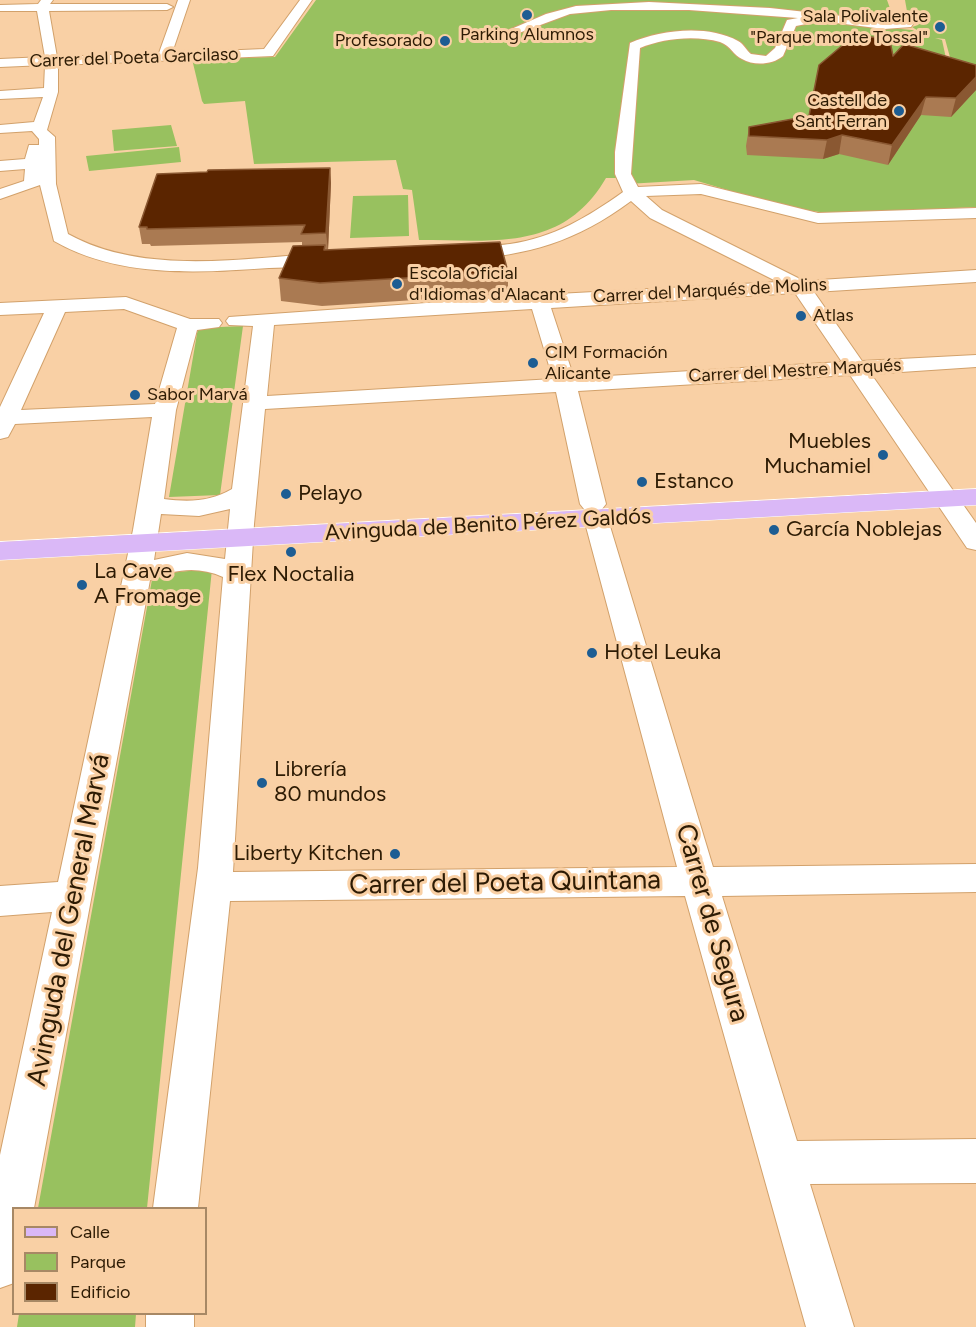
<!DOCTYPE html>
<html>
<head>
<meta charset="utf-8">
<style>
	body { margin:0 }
	#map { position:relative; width:976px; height:1327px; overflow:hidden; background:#f9d0a5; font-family:Figtree,sans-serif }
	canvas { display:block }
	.legend { position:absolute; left:12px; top:1207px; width:195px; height:108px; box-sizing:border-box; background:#f9d0a5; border:2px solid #a78865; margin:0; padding:8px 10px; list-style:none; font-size:18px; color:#2d1b04 }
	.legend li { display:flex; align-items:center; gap:12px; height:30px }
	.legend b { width:30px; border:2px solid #a78865 }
</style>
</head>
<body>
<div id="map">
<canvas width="976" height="1327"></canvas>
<ul class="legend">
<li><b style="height:8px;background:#dab8f7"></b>Calle</li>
<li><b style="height:16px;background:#98c15f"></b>Parque</li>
<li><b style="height:16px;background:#5b2500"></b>Edificio</li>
</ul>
</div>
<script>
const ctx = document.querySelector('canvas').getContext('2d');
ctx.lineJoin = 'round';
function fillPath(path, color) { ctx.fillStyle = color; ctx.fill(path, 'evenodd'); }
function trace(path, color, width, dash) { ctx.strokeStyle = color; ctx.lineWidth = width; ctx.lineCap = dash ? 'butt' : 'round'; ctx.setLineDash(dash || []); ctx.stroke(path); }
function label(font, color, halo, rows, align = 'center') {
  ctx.font = font + ' Figtree,sans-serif'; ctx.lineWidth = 6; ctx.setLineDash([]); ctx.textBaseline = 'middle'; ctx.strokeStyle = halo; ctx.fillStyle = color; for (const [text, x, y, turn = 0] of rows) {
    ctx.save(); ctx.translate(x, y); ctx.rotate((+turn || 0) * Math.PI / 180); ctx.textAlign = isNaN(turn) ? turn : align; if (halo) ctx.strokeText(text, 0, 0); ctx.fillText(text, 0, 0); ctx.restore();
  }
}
const green = new Path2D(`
	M316,0H887L892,14L867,16L861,19L879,27L912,30L928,37L912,27L918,25V21L908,17L905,0H976V79L954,72L945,39L935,38L942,40L949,72L976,81V207L836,214L788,208L694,180L627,184L625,178H606C563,252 493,240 419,240L412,190L403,189L396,160L254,164L245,101L204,104L202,101L192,59L275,57Z
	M171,125L177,146L114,151L112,130Z
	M179,147L181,162L89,171L86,156Z
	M408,195L409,236L350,238L353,196Z
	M243,326L220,495L169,497L198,328Z
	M212,569L147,1208H38L153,574Z
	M19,1314H136L135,1327H17Z`);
const minor = new Path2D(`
	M41,0H53L50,4H167L173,7L167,10L49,11L57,57L159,53L178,0H190L172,53L264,49L300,0H312L273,56L58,65V92L47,130L55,137L56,184L68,234C144,276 243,258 326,253L335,259L333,263C312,268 289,267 269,268C197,273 118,278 54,241L40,185L0,199V189L24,181L25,169L0,171V161L25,159L29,145H39V139L32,131L0,133V125L34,122L43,97L0,99V91L44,88L45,65L0,67V59L45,57L37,11H0V5L38,4Z
	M649,2L770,8L869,19L875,14L891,21L909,17L915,21L911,27L884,29L821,21L796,26L783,56C772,65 754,66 742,59C733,55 731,46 720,42C696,35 663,38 640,48L631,174L638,187L701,184L818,213L976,208V218L818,223L701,194L646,196L662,210L804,281L976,270V282L814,292L862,361L976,355V367L871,374L976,523V550L967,548L850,375L578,391L606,504L602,509L593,512L584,509L580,504L556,392L265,409L254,524L233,872L677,867L584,519L588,513L597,511L606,513L713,867L976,864V892L722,896L797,1141L976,1139V1183L810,1184L854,1327H806L685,896L230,901L198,1208H153L198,868L223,577C198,566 175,569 150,580L34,1208H14V1283L0,1288V1155L52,912L0,916V886L58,882L133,530L152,417L15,424L8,437L0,439V407L44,313L0,315V303L126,297L190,319H219L222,323L219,327L197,330L176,410L164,499C188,502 210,502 232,489L253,326L229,325L226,321L229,317L539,295L778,282L650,218L631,201C576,242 529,255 461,260L452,254C458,245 498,246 510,244C553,238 588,217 623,192L615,174V152L630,43C660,30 707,24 738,41C744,44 746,50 751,54L766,56L775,48L787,20L798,18L689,10H611L570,14L508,37L502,33L546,14L576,6ZM795,293L842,362L574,378L551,308ZM124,309L177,328L155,404L21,410L65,312ZM532,309L553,379L267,396L274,325ZM230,509L225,559L187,553L154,560L161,514L199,516Z
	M146,1314H194V1327H146Z`);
const major = new Path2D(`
	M976,489V505L0,560V542Z`);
const wall = new Path2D(`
	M893,56L976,65V90L951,117L921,115L888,165L839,154L823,159L747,155L746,146L749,127L809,116Z
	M330,168L331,183L328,250L508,272V294L322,306L281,301L279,278L302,246V242L151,246L150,244H142L139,227L207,172Z`);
const shadedWall = new Path2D(`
	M976,77V90L951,117L956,98Z
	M926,97L921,115L888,165L892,145Z
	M842,135L839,154L823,159L827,140Z
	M330,168L331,183L328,250L326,233Z`);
const building = new Path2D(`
	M872,37L890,41L893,56L904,44L976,65V77L956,98L926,97L892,145L842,135L827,140L749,136V127L809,116L819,65L850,39Z
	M330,168L326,233L301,234L305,225L147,229V227H139L157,174L207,172L208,170Z
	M500,242L508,272L320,283L279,278L293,246L325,245L324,250Z`);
const markers = [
	[527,15,6,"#1d5d93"],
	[940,27,6,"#1d5d93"],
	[445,41,6,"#1d5d93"],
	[899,111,6,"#1d5d93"],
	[397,284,6,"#1d5d93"],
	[801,316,6,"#1d5d93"],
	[533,363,6,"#1d5d93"],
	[135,395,6,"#1d5d93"],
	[883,455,6,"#1d5d93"],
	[642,482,6,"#1d5d93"],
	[286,494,6,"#1d5d93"],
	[774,530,6,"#1d5d93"],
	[291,552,6,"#1d5d93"],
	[82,585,6,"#1d5d93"],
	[592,653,6,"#1d5d93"],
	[262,783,6,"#1d5d93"],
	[395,854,6,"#1d5d93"]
];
const farPoinames = [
	["Sala Polivalente",928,17,"right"],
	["\"Parque monte Tossal\"",928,38,"right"],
	["Parking Alumnos",527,35,"center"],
	["Profesorado",433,41,"right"],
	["Castell de",887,101,"right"],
	["Sant Ferran",887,122,"right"],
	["Escola Oficial",409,274],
	["d'Idiomas d'Alacant",409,295],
	["Atlas",813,316],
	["CIM Formación",545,353],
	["Alicante",545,374],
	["Sabor Marvá",147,395]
];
const farStreetnames = [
	["Carrer del Poeta Garcilaso",134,58,-2],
	["Carrer del Marqués de Molins",710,291,-3],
	["Carrer del Mestre Marqués",795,371,-3]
];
const poiNames = [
	["Muebles",871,442,"right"],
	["Muchamiel",871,467,"right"],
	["Estanco",654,482],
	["Pelayo",298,494],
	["García Noblejas",786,530],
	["La Cave",94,572],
	["A Fromage",94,597],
	["Flex Noctalia",291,575,"center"],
	["Hotel Leuka",604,653],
	["Librería",274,770],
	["80 mundos",274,795],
	["Liberty Kitchen",383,854,"right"]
];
const streetNames = [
	["Avinguda de Benito Pérez Galdós",488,525,-3]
];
const nearStreetnames = [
	["Carrer del Poeta Quintana",505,883,-1],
	["Avinguda del General Marvá",69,920,-79],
	["Carrer de Segura",712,923,74]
];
fillPath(green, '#98c15f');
trace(minor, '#d2a16b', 2);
trace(major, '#fff', 1);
fillPath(minor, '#fff');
fillPath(major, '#dab8f7');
fillPath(wall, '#aa7a52');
fillPath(shadedWall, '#8a5832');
fillPath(building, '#5b2500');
trace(building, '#8a5832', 1.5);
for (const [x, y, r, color] of markers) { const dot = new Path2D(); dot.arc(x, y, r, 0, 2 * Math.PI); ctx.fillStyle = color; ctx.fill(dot); trace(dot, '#f9d0a5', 2); }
label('18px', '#2d1b04', '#f9d0a5', farPoinames, 'left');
label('18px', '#2d1b04', '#f9d0a5', farStreetnames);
label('22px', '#2d1b04', '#f9d0a5', poiNames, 'left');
label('22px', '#2d1b04', '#f9d0a5', streetNames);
label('27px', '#2d1b04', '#f9d0a5', nearStreetnames);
</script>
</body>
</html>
